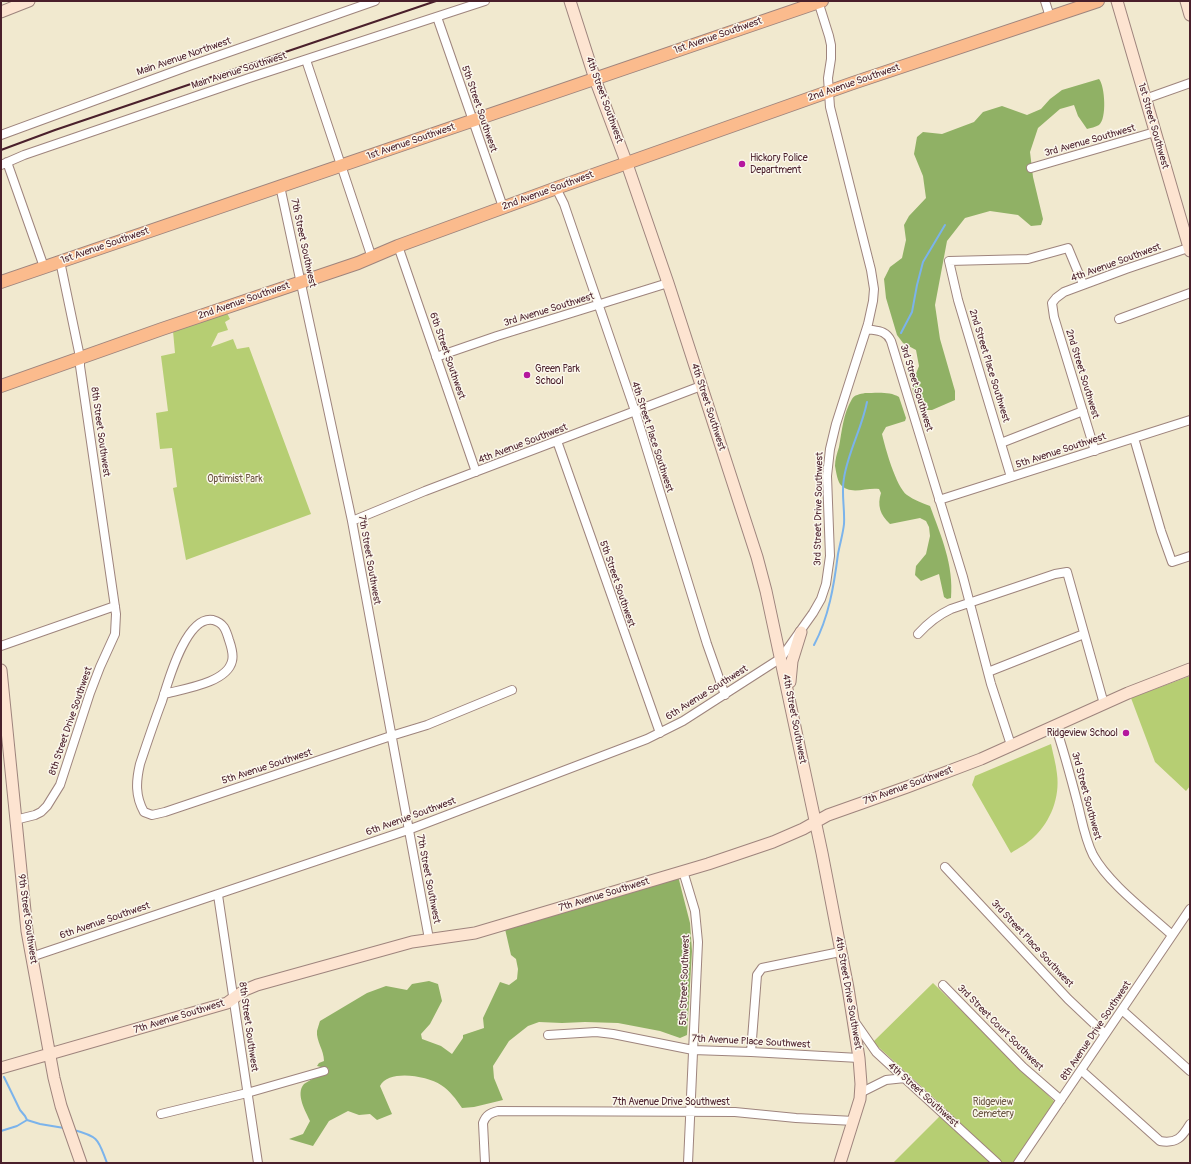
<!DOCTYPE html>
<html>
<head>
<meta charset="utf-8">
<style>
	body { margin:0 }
	#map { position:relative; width:1191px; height:1164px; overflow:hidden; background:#f1e9cf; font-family:Pangolin,sans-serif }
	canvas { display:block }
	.frame { position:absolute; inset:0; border:2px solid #4a1f2b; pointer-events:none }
</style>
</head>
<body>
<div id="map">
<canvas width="1191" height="1164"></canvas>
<div class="frame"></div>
</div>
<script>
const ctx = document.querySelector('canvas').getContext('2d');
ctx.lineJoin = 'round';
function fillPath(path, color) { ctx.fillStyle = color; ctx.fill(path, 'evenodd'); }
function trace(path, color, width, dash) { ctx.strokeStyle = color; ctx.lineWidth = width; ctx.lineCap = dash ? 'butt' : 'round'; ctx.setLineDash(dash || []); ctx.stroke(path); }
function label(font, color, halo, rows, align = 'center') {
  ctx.font = font + ' Pangolin,sans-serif'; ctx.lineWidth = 3; ctx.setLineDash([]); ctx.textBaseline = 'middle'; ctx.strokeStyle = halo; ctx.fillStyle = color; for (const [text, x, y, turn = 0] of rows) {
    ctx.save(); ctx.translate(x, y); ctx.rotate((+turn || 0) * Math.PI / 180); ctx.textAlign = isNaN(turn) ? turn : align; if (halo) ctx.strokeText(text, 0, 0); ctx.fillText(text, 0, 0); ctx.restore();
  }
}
const green = new Path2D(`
	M227,313L230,319L225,322L228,330L218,333L211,347L233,339L237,349L249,347L311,514L186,560L173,488L177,487L172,448L160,449L156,413L168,411L161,356L175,353L173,331Z
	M1190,676V786L1186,791L1155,762L1131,698Z
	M1051,744C1053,754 1056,764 1057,774C1060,797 1051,821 1034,837C1028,843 1019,848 1011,853L972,785L975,776Z
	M933,983L1055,1102L1014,1163H893L938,1118L946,1109L873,1042Z`);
const forest = new Path2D(`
	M1099,79C1105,86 1107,119 1099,125C1096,127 1090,128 1087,129L1078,116L1074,105L1060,109L1038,128L1030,152L1033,177L1043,219L1041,225L1031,226L1018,215L990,211L965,218L947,241L935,305L940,339L955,391V400L932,410H922L913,392L912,384L919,366L916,350L903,343L897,335L886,298L884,279L890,267L902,258L906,240L904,225L909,216L926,198L923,176L914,154L917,137L923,132L942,134L974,122L983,112L1002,106L1027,115L1041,109L1050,99L1062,90Z
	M865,393C875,393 890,391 899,397L906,418L905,421L886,427L882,434C885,447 896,487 907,495C914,500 922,503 930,506C941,536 954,565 951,598L947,599L944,597L939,574L921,581L915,575L916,566L926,554L930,536L929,527L926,521L920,518L890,524C880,515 877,505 881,493L879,489C866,487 850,496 840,484C837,479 836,471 835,466C835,460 837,453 839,447C842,431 843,414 852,399C854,395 860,394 865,393Z
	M678,876L690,923L692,951L687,1035L680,1038L660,1031L618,1023L585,1022L562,1023L539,1022L528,1026L509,1041L493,1066L494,1078L503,1100L474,1107L462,1108C456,1099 450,1091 441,1085C427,1076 389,1069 380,1086L392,1114L377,1120L370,1114L359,1115L348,1111L329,1121L313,1146L289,1139L303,1134L310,1121C306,1112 295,1094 304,1084C308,1081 324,1073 329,1069L317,1066L319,1063L324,1061C324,1050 316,1041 317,1031C318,1027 319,1024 320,1021L367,993L386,986L407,990L412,984L429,981L438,984L442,1001L430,1024L421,1034L422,1039L441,1046L452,1054L463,1038V1035L484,1028L483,1018L500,982L509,985L517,979L518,969L516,959L511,955L505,929Z`);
const stream = new Path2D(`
	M901,333L912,312L917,285L923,262L945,225
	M814,645C829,617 834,585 838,554C840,543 843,534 844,524C845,508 841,493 844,478C848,452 862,428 867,402
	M4,1077L20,1110L25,1116L27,1120
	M74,1130C100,1137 98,1140 107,1163
	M1,1131L17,1126L27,1120L40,1124L64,1128`);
const street = new Path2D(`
	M1045,1L1050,17
	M437,17L503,207
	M306,60L372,258
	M1145,99L1190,83
	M1,135L189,66L375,1
	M7,162L44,267
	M1,165L24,155L249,78L485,1
	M1031,168L1155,132
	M280,186L352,521L429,939
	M556,188L564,204L635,411L707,644L725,695
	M398,246L476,472
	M1119,319L1190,293
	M867,329C877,331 886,330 891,341L963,577L991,684L1011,745
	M436,357L497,336L668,283
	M1134,438L1161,531L1172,562L1190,556
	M557,441L660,733
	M1001,443L1083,411
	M1095,451L1054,317L1052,303L1056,298L1064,292L1126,269L1185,249L1190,246
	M1011,477L958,300L949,261L1028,259L1068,248L1083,284
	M939,500L1190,420
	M352,521L425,491L701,386
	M918,634C928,623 938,615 951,609L1055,574L1067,572L1104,704
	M1,646L115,606
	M988,672L1084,634
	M164,694C183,689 227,683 232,661C234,654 231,646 229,640C226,630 224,623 213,620C186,615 168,682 162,701C154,722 147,743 140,764C136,781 135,796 144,812L152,815L165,812L391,736L427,725L512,690
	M1055,725C1064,751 1071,778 1078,805C1082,821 1085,839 1093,855C1109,884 1147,912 1172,935
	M15,820L35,815L41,812L47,806L60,785L90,693L100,667L115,634L116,614L80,366V357L60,261
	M945,867L1068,999L1105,1034
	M683,871L695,911L698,942L688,1163
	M218,895L258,1163
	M31,957L408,830L647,739L683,721L781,658L813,613L821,599L826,584L830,556L827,476L830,449L836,424L868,324L873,301L874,289L871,270L830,107L828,78L831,59V45L829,36L818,1
	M943,985L1023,1067L1061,1100
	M1122,1010L1190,1071
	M855,1022L876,1052L997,1163
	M548,1035L596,1032L613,1034L693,1050L751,1052L859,1058
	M751,1052L757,975L762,968L840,952
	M1082,1071L1160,1141C1177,1144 1182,1137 1190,1124
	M860,1093L886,1080L905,1078
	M161,1114L247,1093L324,1071
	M485,1163L483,1123C486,1115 490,1113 498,1111L735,1112L796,1118L854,1121
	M1018,1163L1190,909`);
const secondary = new Path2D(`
	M570,1L595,79L627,164L668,283L757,557L766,591L822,853L848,988L859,1058L861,1084L860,1099L840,1163
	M1117,1L1190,251
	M1186,1L1190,15
	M1,12L29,1
	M1,670L27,931L54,1078L61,1106L81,1163
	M790,682L792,661L801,632
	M1,1068L227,1003L245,990L257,985L412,942L475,933L708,864L773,842L803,829L828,815L907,787L981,759L1128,693L1190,669`);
const primary = new Path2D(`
	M1,282L822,1
	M1,386L162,329L358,263L398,246L562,186L853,83L1098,1`);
const rail = new Path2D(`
	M1,150L55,130L436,1`);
const markers = [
	[742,164,4,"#b5179e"],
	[527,375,4,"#b5179e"],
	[1126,733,4,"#b5179e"]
];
const streetNames = [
	["1st Avenue Southwest",718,36,-19],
	["Main Avenue Northwest",184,57,-19],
	["Main Avenue Southwest",239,71,-18],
	["2nd Avenue Southwest",854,83,-19],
	["4th Street Southwest",604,100,70],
	["5th Street Southwest",479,109,71],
	["1st Street Southwest",1153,126,74],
	["3rd Avenue Southwest",1090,141,-16],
	["1st Avenue Southwest",411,142,-19],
	["2nd Avenue Southwest",548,191,-20],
	["7th Street Southwest",303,243,78],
	["1st Avenue Southwest",105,246,-19],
	["4th Avenue Southwest",1116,263,-20],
	["2nd Avenue Southwest",244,301,-19],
	["3rd Avenue Southwest",549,310,-17],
	["6th Street Southwest",447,356,71],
	["2nd Street Place Southwest",989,366,73],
	["2nd Street Southwest",1082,374,73],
	["3rd Street Southwest",916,388,73],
	["4th Street Southwest",708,407,72],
	["8th Street Southwest",100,432,82],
	["4th Street Place Southwest",652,437,72],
	["4th Avenue Southwest",523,444,-21],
	["5th Avenue Southwest",1061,451,-18],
	["3rd Street Drive Southwest",819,509,-89],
	["7th Street Southwest",369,560,80],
	["5th Street Southwest",617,584,71],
	["6th Avenue Southwest",707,693,-32],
	["4th Street Southwest",794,719,79],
	["8th Street Drive Southwest",71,721,-71],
	["5th Avenue Southwest",267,767,-18],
	["7th Avenue Southwest",908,786,-20],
	["3rd Street Southwest",1086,796,75],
	["6th Avenue Southwest",411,817,-20],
	["7th Street Southwest",428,879,79],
	["7th Avenue Southwest",604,895,-17],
	["9th Street Southwest",27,919,82],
	["6th Avenue Southwest",105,921,-19],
	["3rd Street Place Southwest",1032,944,47],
	["5th Street Southwest",685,980,-88],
	["4th Street Drive Southwest",848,993,80],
	["7th Avenue Southwest",179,1017,-17],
	["8th Street Southwest",248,1027,82],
	["3rd Street Court Southwest",1000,1028,45],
	["8th Avenue Drive Southwest",1096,1031,-56],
	["7th Avenue Place Southwest",751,1042,3],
	["4th Street Southwest",923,1095,42],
	["7th Avenue Drive Southwest",671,1102]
];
const poiNames = [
	["Hickory Police",750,158],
	["Department",750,170],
	["Green Park",535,369],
	["School",535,381],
	["Ridgeview School",1118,733,"right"]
];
const parkNames = [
	["Optimist Park",235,479],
	["Ridgeview",993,1102],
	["Cemetery",993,1114]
];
fillPath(green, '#b6ce73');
fillPath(forest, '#90b165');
trace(stream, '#7bb3eb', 2);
trace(street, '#9e847d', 10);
trace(secondary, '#9e847d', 13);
trace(primary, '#9e847d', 14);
trace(street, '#fff', 8);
trace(secondary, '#fde4d1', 11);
trace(primary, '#fbbb8d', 12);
trace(rail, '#4a1f2b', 2);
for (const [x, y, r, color] of markers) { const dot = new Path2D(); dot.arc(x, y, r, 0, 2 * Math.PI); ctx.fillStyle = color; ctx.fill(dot); trace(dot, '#fbf7ec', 1.5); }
label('10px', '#4a1f2b', '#fbf7ec', streetNames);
label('10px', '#4a1f2b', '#fbf7ec', poiNames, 'left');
label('10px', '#6a5441', '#fbf7ec', parkNames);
</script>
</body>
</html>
